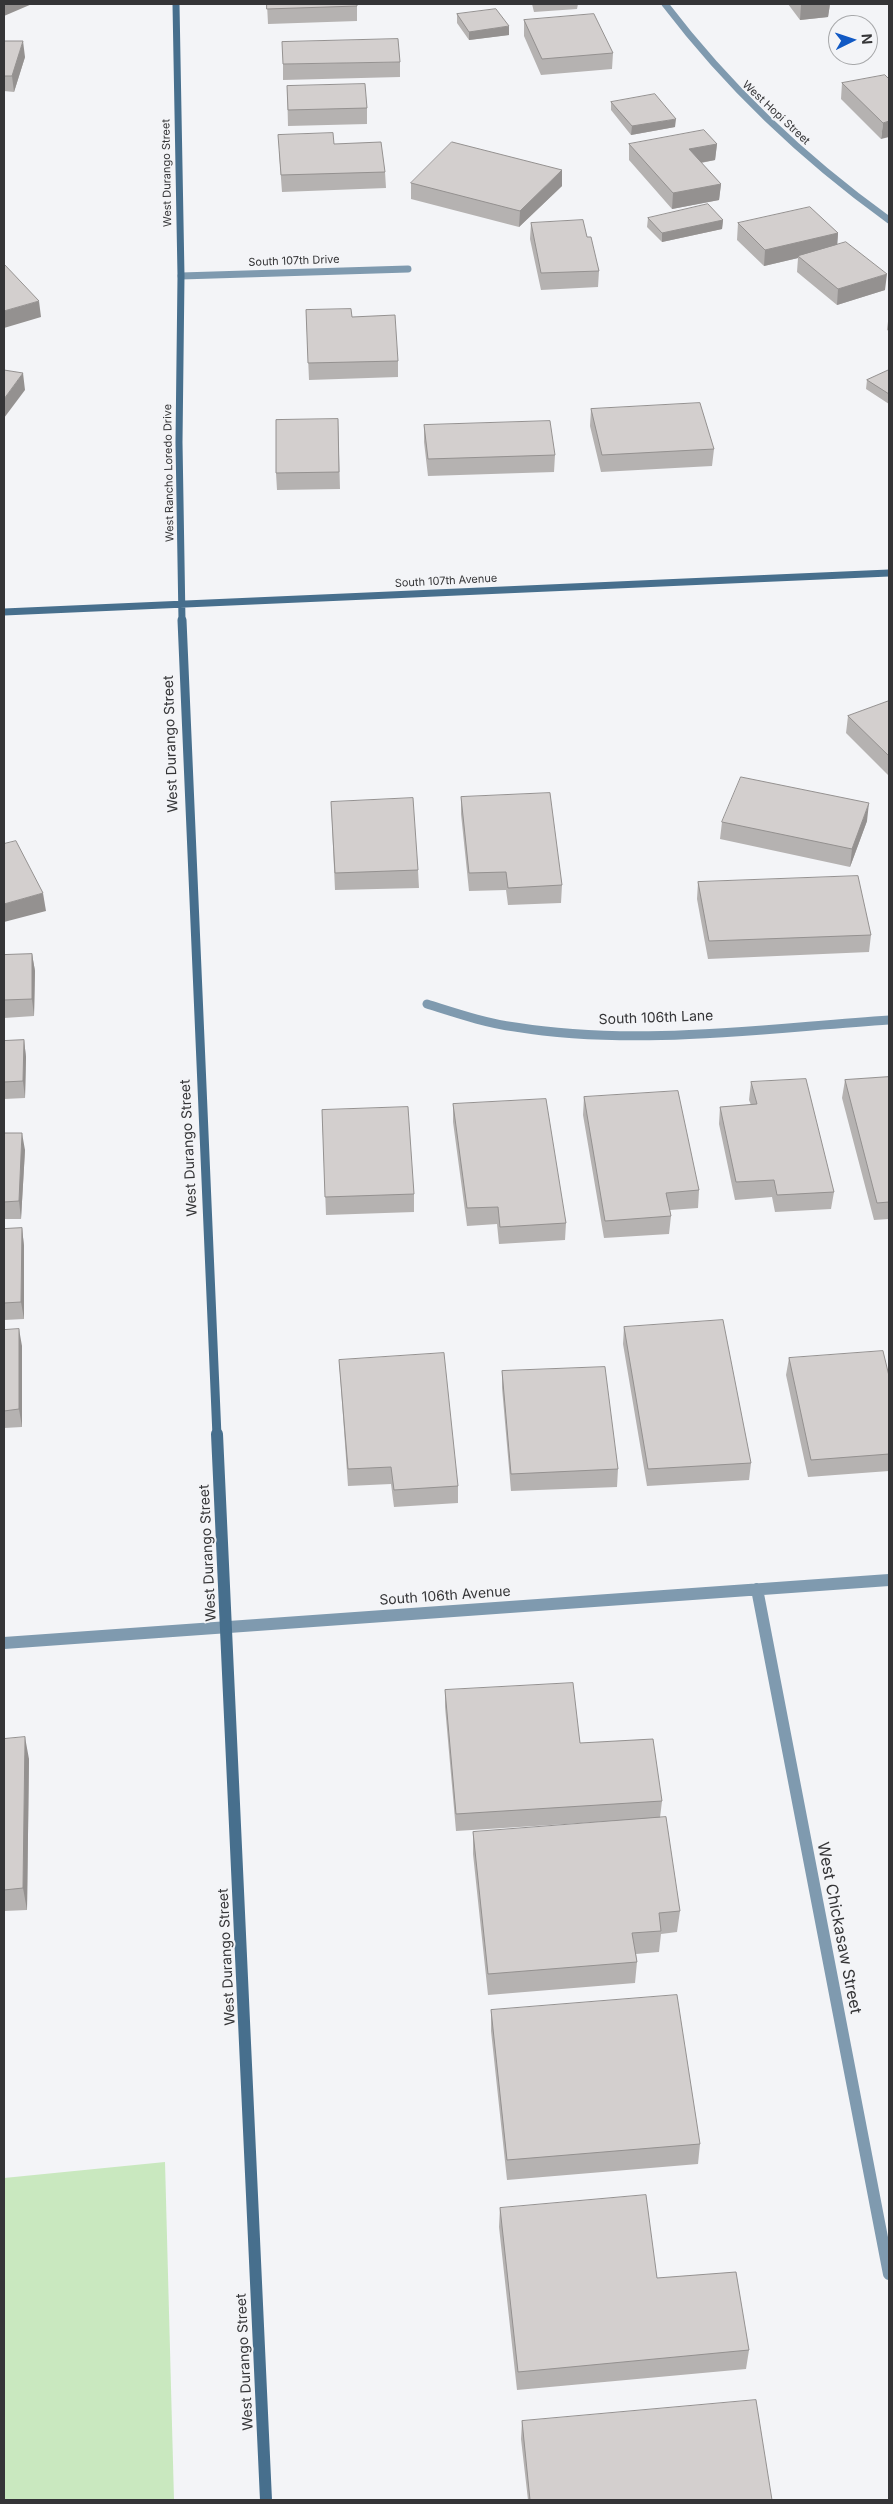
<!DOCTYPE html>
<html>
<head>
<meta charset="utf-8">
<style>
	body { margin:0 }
	#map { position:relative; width:893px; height:2504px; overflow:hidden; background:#f3f4f7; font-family:Inter,sans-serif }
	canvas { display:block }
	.frame { position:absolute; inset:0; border:5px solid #353537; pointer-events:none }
	.north { position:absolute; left:828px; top:15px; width:50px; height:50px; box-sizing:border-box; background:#f3f4f7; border:1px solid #a7a8aa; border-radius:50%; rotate:86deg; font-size:14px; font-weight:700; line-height:20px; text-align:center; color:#353537 }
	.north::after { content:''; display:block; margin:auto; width:18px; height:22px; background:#1159c4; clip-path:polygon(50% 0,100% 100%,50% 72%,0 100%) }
</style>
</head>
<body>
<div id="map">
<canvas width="893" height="2504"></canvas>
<div class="frame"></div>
<div class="north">N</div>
</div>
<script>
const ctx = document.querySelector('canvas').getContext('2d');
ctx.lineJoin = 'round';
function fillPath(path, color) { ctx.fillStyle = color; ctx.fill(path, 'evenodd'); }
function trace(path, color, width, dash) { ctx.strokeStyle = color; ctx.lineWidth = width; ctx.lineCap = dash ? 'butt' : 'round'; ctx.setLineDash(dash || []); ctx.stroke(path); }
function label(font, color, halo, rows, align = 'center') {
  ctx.font = font + ' Inter,sans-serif'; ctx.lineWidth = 4; ctx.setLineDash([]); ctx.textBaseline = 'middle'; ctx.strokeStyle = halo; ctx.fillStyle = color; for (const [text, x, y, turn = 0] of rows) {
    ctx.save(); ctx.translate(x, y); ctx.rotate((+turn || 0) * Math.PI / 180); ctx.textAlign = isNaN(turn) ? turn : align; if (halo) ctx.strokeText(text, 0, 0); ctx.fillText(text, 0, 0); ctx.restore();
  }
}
const green = new Path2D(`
	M165,2162L174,2500H4V2178Z`);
const streetFar2 = new Path2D(`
	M665,4C729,88 803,158 889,220
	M181,276L408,269`);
const streetFar1 = new Path2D(`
	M427,1004C456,1013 485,1023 515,1027C638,1047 766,1028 889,1020`);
const street = new Path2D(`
	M757,1589L889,2274
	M4,1643L889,1580`);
const secondaryFar2 = new Path2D(`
	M176,4L181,276L179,442L182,621
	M4,612L889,573`);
const secondaryFar1 = new Path2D(`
	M182,620L217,1436`);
const secondary = new Path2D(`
	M217,1434L266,2500`);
const wall = new Path2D(`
	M267,4H357V21L268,24Z
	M532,4H578L577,9L534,12Z
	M788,4H830L828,17L800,20Z
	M457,14L509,35L469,40L457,23Z
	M524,20L613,53L612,69L541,75L524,36Z
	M4,41L25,57L14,92L4,91Z
	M400,62V77L283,80V64Z
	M889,79L881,139L841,99L842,83Z
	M287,86L367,108V124L288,126Z
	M611,102L675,127L631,135L611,110Z
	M629,144H717L715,160L701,163L721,184L719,200L672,209L629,160Z
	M279,151L385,172L386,188L282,192Z
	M411,183L562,186L519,227L411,199Z
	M648,218L723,220L722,229L662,242L647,227Z
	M531,223L587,237L599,271L598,287L541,290L530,239Z
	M738,223L838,233L837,244L885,290L837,305L797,272L798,258L764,266L737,240Z
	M306,310L398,361V377L309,380Z
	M889,313V331L887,330Z
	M889,370V404L866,389L867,380Z
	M591,409L714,449L712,466L601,472L590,426Z
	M338,419L340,489L277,490L276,473Z
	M424,425L555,455L554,472L428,476L424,442Z
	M889,701V776L846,733L848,716Z
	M461,797L562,885L561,903L508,905L506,890L469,891L461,814Z
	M331,802L418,870L419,888L335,890Z
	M867,821L850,867L720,839L722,822Z
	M698,882L871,935L869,952L708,959L697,899Z
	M32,954L35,971L34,1016L4,1018V955Z
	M24,1040L26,1057L25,1098L4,1099V1041Z
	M889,1077V1219L874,1220L842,1098L845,1080Z
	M751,1082L834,1192L831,1209L775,1212L772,1197L735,1200L719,1124L720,1107L751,1105L749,1100Z
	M584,1097L699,1190L698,1208L670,1210L671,1216L669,1234L604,1238L583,1115Z
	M453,1104L566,1223L565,1240L499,1244L497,1224L467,1226L453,1122Z
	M322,1110L414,1194V1212L326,1215Z
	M4,1133L25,1150L21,1219H4Z
	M22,1228L24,1246V1319L4,1320V1229Z
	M624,1327L751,1463L749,1480L647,1486L623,1344Z
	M4,1330L22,1346V1427L4,1428Z
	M789,1358L889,1376V1471L808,1477L786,1375Z
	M339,1360L458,1486V1503L394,1507L391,1484L348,1486Z
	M502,1371L618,1469L617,1487L511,1491L502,1388Z
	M445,1690L580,1743L662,1801L660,1818L456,1831L445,1707Z
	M4,1739L29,1759L27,1910L4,1911Z
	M473,1832L680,1911L677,1932L661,1934L659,1952L636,1954L637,1962L635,1983L488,1995L473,1854Z
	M491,2010L700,2144L698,2164L507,2180L491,2031Z
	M500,2208L657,2278L749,2350L746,2369L517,2390L499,2227Z
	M522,2421L772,2500H528L521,2439Z`);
const shadedWall = new Path2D(`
	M4,4H32L4,16Z
	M808,4H830L828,17L800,20L801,5Z
	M509,26V35L469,40V32Z
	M23,41L25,57L14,92L12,76Z
	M676,119L675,127L631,135L632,126Z
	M889,121V137L881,139L883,123Z
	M717,144L715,160L688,165L689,149Z
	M562,170V186L519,227L520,211Z
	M721,184L719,200L672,209L673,193Z
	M723,220L722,229L662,242V233Z
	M838,233L837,249L798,256V258L764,266L765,250Z
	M887,274L885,290L837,305L838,289Z
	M39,301L41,317L4,328V311Z
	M23,373L25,390L4,418V399Z
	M869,803L867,821L850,867L852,849Z
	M43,893L46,911L4,922V904Z
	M32,954L35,971L34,1016L32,999Z
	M24,1040L26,1057L25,1098L23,1081Z
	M22,1133L25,1150L21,1219L19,1201Z
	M22,1228L24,1246V1319L21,1302Z
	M19,1329L22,1346V1427L19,1409Z
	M25,1737L29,1759L27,1910L23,1888Z`);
const building = new Path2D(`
	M267,4H357V6L267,9Z
	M496,9L509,26L469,32L457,14Z
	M594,14L613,53L542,59L524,20Z
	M398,39L400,62L283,64L282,42Z
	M4,41H23L12,76H4Z
	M885,75L889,79V121L883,123L842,83Z
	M365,84L367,108L288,110L287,86Z
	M655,94L676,119L632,126L611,102Z
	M704,130L717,144L689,149L721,184L673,193L629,144Z
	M333,133L334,144L381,142L385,172L281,175L278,135Z
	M452,142L562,170L520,211L411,183Z
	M708,204L723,220L662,233L648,218Z
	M810,207L838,233L765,250L738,223Z
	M583,220L587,237H591L599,271L541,273L531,223Z
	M846,242L887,274L838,289L798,256Z
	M4,264L39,301L4,311Z
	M351,309L352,317L395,315L398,361L308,363L306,310Z
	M4,370L23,373L4,399Z
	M889,370V394L867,380Z
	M700,403L714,449L602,455L591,409Z
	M338,419L339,472L276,473V420Z
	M550,421L555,455L428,459L424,425Z
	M889,701V756L848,716Z
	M741,777L869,803L852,849L722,822Z
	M550,793L562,885L508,888L506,872L469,873L461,797Z
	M413,798L418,870L335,873L331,802Z
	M16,841L43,893L4,904V844Z
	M858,876L871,935L709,941L698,882Z
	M32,954V999L4,1000V955Z
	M24,1040L23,1081L4,1082V1041Z
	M889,1077V1202L877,1203L845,1080Z
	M806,1079L834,1192L777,1195L774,1180L736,1182L720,1107L757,1104L751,1082Z
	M678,1091L699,1190L666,1193L671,1216L605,1221L584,1097Z
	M546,1099L566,1223L500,1227L498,1207L467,1208L453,1104Z
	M408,1107L414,1194L325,1197L322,1110Z
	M4,1133H22L19,1201L4,1202Z
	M22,1228L21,1302L4,1303V1229Z
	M723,1320L751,1463L648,1469L624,1327Z
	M19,1329V1409L4,1411V1330Z
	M883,1351L889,1376V1454L811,1460L789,1358Z
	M444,1353L458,1486L394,1490L391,1467L348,1469L339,1360Z
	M605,1367L618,1469L511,1474L502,1371Z
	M573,1683L580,1743L653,1739L662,1801L456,1814L445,1690Z
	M25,1737L23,1888L4,1890V1739Z
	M666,1817L680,1911L659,1913L661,1931L632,1933L637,1962L488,1974L473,1832Z
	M677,1995L700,2144L507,2160L491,2010Z
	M646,2195L657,2278L736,2272L749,2350L518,2372L500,2208Z
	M756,2400L772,2500H530L522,2421Z`);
const farStreetnames = [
	["West Hopi Street",776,113,43],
	["West Durango Street",167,173,-91],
	["South 107th Drive",294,261,-2],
	["West Rancho Loredo Drive",169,473,-91],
	["South 107th Avenue",446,581,-3]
];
const streetNames = [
	["West Durango Street",171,744,-92],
	["South 106th Lane",656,1018,-2],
	["West Durango Street",189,1148,-93],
	["West Durango Street",208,1553,-93],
	["South 106th Avenue",445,1596,-4],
	["West Durango Street",227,1957,-93],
	["West Durango Street",245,2362,-93]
];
const nearStreetnames = [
	["West Chickasaw Street",839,1928,79]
];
fillPath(green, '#c9e8bf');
trace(streetFar2, '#7f9aaf', 7);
trace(streetFar1, '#7f9aaf', 9);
trace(street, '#7f9aaf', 12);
trace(secondaryFar2, '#476f8d', 7);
trace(secondaryFar1, '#476f8d', 9);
trace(secondary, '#476f8d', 12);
fillPath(wall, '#b5b2b1');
fillPath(shadedWall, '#949190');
fillPath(building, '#d3cfce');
trace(building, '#949190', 1);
label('11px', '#353537', '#f3f4f7', farStreetnames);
label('14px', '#353537', '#f3f4f7', streetNames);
label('16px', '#353537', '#f3f4f7', nearStreetnames);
</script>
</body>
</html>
